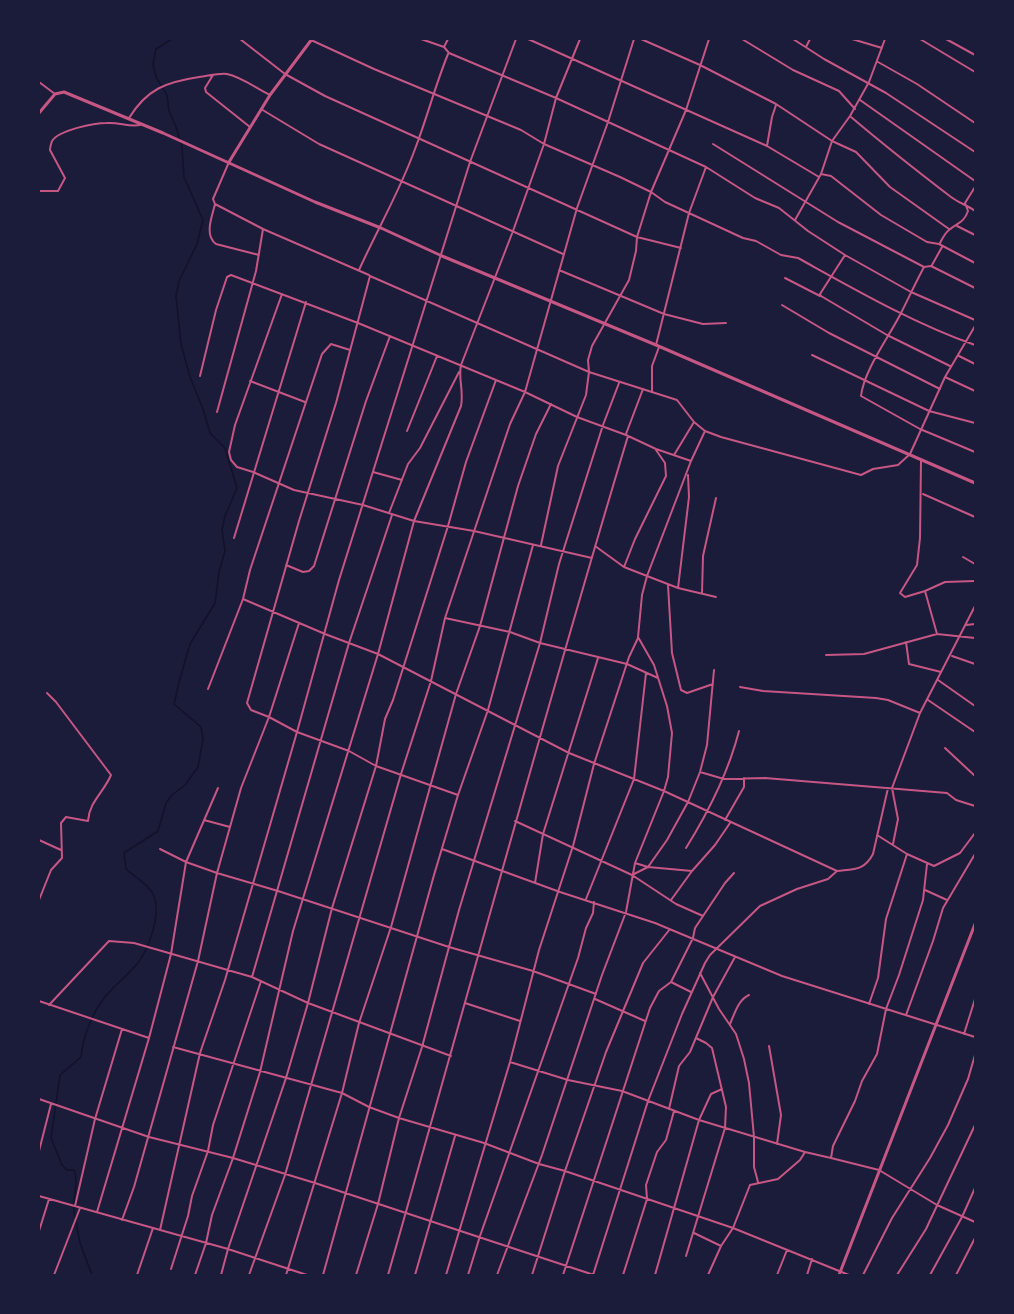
<!DOCTYPE html>
<html>
<head>
<meta charset="utf-8">
<style>
	body { margin:0 }
	#map { position:relative; width:1014px; height:1314px; overflow:hidden; background:#1b1b3a; font-family:Lora,serif }
	canvas { display:block }
	.frame { position:absolute; inset:0; border:40px solid #1b1b3a; pointer-events:none }
</style>
</head>
<body>
<div id="map">
<canvas width="1014" height="1314"></canvas>
<div class="frame"></div>
</div>
<script>
const ctx = document.querySelector('canvas').getContext('2d');
ctx.lineJoin = 'round';
function trace(path, color, width, dash) { ctx.strokeStyle = color; ctx.lineWidth = width; ctx.lineCap = dash ? 'butt' : 'round'; ctx.setLineDash(dash || []); ctx.stroke(path); }
const stream = new Path2D(`
	M75,1217C70,1201 80,1185 74,1170H67L62,1165L51,1138L60,1075L81,1057C83,1037 92,1013 105,997C115,984 130,974 140,960C150,945 162,911 153,894C147,882 134,877 126,869L124,853L158,831L166,803L172,795L185,785L198,767L203,739L201,727L174,704L179,682L190,644L215,603L219,572L225,551L222,530L225,516L237,488L225,448L210,433L203,409L190,377L181,344L176,296L179,281L197,244L203,220L184,177L182,147L176,127L169,111L167,95L156,77L153,64L156,49L172,39
	M76,1222L80,1243L92,1275`);
const minor = new Path2D(`
	M240,39L285,74L325,96L637,237L681,248
	M421,39L444,47L449,53L556,98L706,167L755,198L779,208L808,231L845,255L911,292L975,320
	M528,39L767,146L819,177
	M641,39L700,65L776,104L832,141L856,152L890,187L949,229
	M742,39L793,70L839,91L855,109
	M793,39L824,59L886,93L975,152
	M852,39L882,48
	M920,39L975,72
	M946,39L975,55
	M311,40L374,69L521,130L544,144L620,177L651,192L665,202L743,238L756,241L781,255L798,258C856,290 913,323 975,345
	M444,47L448,39
	M806,47L810,39
	M878,62L917,84L975,123
	M213,75L205,88L206,92L250,127
	M39,82L55,94
	M860,100L975,181
	M261,109L319,144L563,254
	M851,117C884,145 917,171 951,197C959,203 967,205 975,211
	M129,118C147,89 166,82 199,77C208,76 219,73 227,74C242,77 257,89 270,95
	M713,144L838,222L924,267L931,266L975,288
	M767,146L772,117L776,105
	M229,162L213,199L215,204L263,229L369,275
	M821,174L831,176L881,215L927,242L939,244L975,263
	M39,191H58L65,178L50,150C50,147 51,144 52,141C59,130 94,123 107,123C119,122 128,127 140,125
	M215,204C212,217 204,235 216,244L259,255
	M795,220L821,174L832,141L850,116L869,82L885,39
	M957,226L975,235
	M940,243C942,239 945,233 949,230C957,223 964,223 968,211L965,203L975,187
	M845,255L820,294L821,296L887,335L950,366
	M932,265L942,247
	M924,267C916,282 909,297 901,313C889,337 864,370 861,396L920,429L975,452
	M359,270C377,230 400,191 415,149C427,118 435,86 448,54
	M559,270L664,314L703,324L726,323
	M785,278L820,296
	M282,294L235,425L229,452L231,460L237,467L253,472L294,490L363,505L414,521L474,531L592,558
	M782,305L829,333L940,389
	M656,345L689,213L706,167
	M350,350L331,344L322,354L250,570L243,599L325,634L378,654L569,753L664,791L837,871L828,879L797,889L760,906L710,955L705,963L682,1014L648,1101L593,1275
	M812,355L929,411L975,423
	M959,356L975,364
	M200,376L216,310L227,277L231,275L358,323L525,392L577,417L626,435L656,449L691,461
	M945,377L975,391
	M250,381L305,402
	M652,391V366L659,347
	M217,412L256,271L263,229
	M407,431L437,356
	M705,431L691,461L647,576L678,588L716,597
	M626,434L643,389
	M674,455L694,422
	M921,460L920,538L917,565L900,593L905,597L925,591L937,634
	M373,472L402,480
	M923,494L975,517
	M389,513L408,464L420,448L459,372
	M234,538L306,302
	M541,545L558,466L586,395L589,372L588,360L592,346L629,280L636,251L637,237L651,192L686,110L709,39
	M963,557L975,564
	M286,565L303,572L309,571L314,566L366,401L390,336
	M624,567L635,539L666,476L665,463L656,450
	M668,585L672,653L681,690L687,693L713,684
	M678,588L689,497L688,475
	M925,591L945,582L975,581
	M702,593L703,556L716,498
	M445,618L510,632L540,643L627,664L658,678
	M966,625L975,624
	M906,642L909,664L941,672
	M826,655L864,654L937,634L975,638
	M952,656L975,664
	M938,680L975,706
	M740,687L763,691L876,698L888,700L920,713
	M208,689L243,599
	M928,700L975,732
	M945,748L975,776
	M700,772L724,779L765,778L947,793L956,800L975,806
	M458,795L376,766L349,751L297,732L269,717L251,710L247,703L299,521L336,403L370,276L589,372L677,400L694,422L705,431L721,437L861,475L873,469L898,465L910,454L945,377L975,326
	M204,820L230,827
	M725,820L744,787V778
	M515,821L632,875L676,904L703,916L695,928L693,938L671,982L659,991L650,1008L563,1275
	M877,835L907,854L934,866L960,853L975,833
	M39,840L61,850
	M893,844L898,819L892,788L920,713L975,606
	M686,848C709,811 728,774 739,731
	M160,849L186,862L217,873L278,891L449,947L533,971L596,994
	M442,849L560,892L655,923L782,976L975,1037
	M635,863L648,867L692,871L715,845L730,823
	M837,871C854,869 864,871 873,854L888,788
	M632,875L648,867L667,840L688,802L700,772L707,745L714,670
	M535,883L543,834L598,658
	M925,890L947,900
	M586,899L634,779L646,673
	M39,900L51,870L62,858L61,823L66,817L88,821C89,802 104,792 111,775L56,702L47,693
	M671,900L692,871
	M703,916L725,883L734,873
	M700,973L719,1009L736,1034L744,1059L749,1083L754,1137V1167L758,1182
	M252,977L349,643L392,515
	M671,982L691,992
	M595,999L645,1021
	M39,1001L149,1038
	M465,1003L520,1021
	M869,1004L878,978L886,919L907,854
	M49,1005L109,941L134,943L252,977L308,1003L451,1056
	M906,1015L933,941L943,908L975,854
	M730,1024C735,1013 738,1000 749,995
	M964,1034L975,999
	M769,1046L781,1115L777,1144
	M173,1047L342,1093L369,1107L399,1118L484,1143L539,1164L565,1171L733,1228L849,1275
	M510,1062L568,1080L622,1091L699,1120L805,1152
	M39,1099L149,1137L233,1158L315,1183L594,1275
	M669,1109L679,1066L690,1052L713,997L735,957
	M39,1151L51,1104
	M831,1158L879,1170L937,1205L975,1222
	M39,1196L228,1249L307,1275
	M75,1206L95,1119L122,1029
	M97,1212L149,1038L171,954L186,862L218,788
	M122,1220L134,1187L198,961L217,873L241,788L269,717L299,623
	M160,1230L200,1053L225,980L297,732L339,580L470,162L516,39
	M39,1231L49,1199
	M694,1233L721,1246
	M686,1256L725,1128L726,1107L712,1048L706,1043L696,1038
	M171,1269L188,1216L192,1196L208,1151L213,1125L261,981
	M54,1275L80,1208
	M137,1275L153,1228
	M195,1275L206,1243L212,1215L233,1158L260,1072L293,931L378,654L414,521L461,406C464,390 458,379 461,365L513,231L544,144L556,98L580,39
	M221,1275L228,1249L286,1078L308,1003L332,908L376,766L385,719L393,700L448,526L466,462L496,380
	M249,1275L285,1175L401,774L431,681L445,618L510,424L525,392L577,208L608,122L634,39
	M286,1275L342,1093L359,1023L391,927L456,694L480,626L518,486L536,434L551,404
	M323,1275L434,875L458,795L488,710L533,545
	M356,1275L378,1204L399,1118L422,1047L459,910L540,643L559,564L603,425L619,383
	M388,1275C468,995 544,714 628,436
	M415,1275L455,1136
	M446,1275L510,1062L539,950L573,846L594,764L629,657L638,638
	M468,1275L480,1236L578,958L586,928L593,913L594,902
	M497,1275L542,1155L602,975L626,912L635,863L664,791L668,777L672,733L667,706L654,665L638,637L642,595L647,576L624,567L595,546
	M532,1275L565,1171L606,1052L643,963L670,929
	M623,1275L647,1199L646,1185L657,1152L666,1140L674,1111
	M655,1275L699,1120L711,1094L722,1089
	M708,1275L721,1246L733,1228L750,1185L778,1179L800,1160L805,1152L831,1158L833,1146L855,1101L862,1081L877,1054L886,1009L899,975L923,900L927,864
	M777,1275L787,1250
	M807,1275L812,1259
	M863,1275L892,1218L930,1158L948,1125L968,1079L975,1055
	M897,1275L926,1229L975,1125
	M930,1275L962,1217L975,1188
	M956,1275L975,1238`);
const tertiary = new Path2D(`
	M39,113L55,94L64,92L163,133L315,202L381,228L442,256L656,345L975,483
	M229,162L270,95L312,39
	M839,1275L975,924`);
trace(stream, '#12122b', 1.5);
trace(minor, '#c65784', 2);
trace(tertiary, '#c65784', 3);
</script>
</body>
</html>
